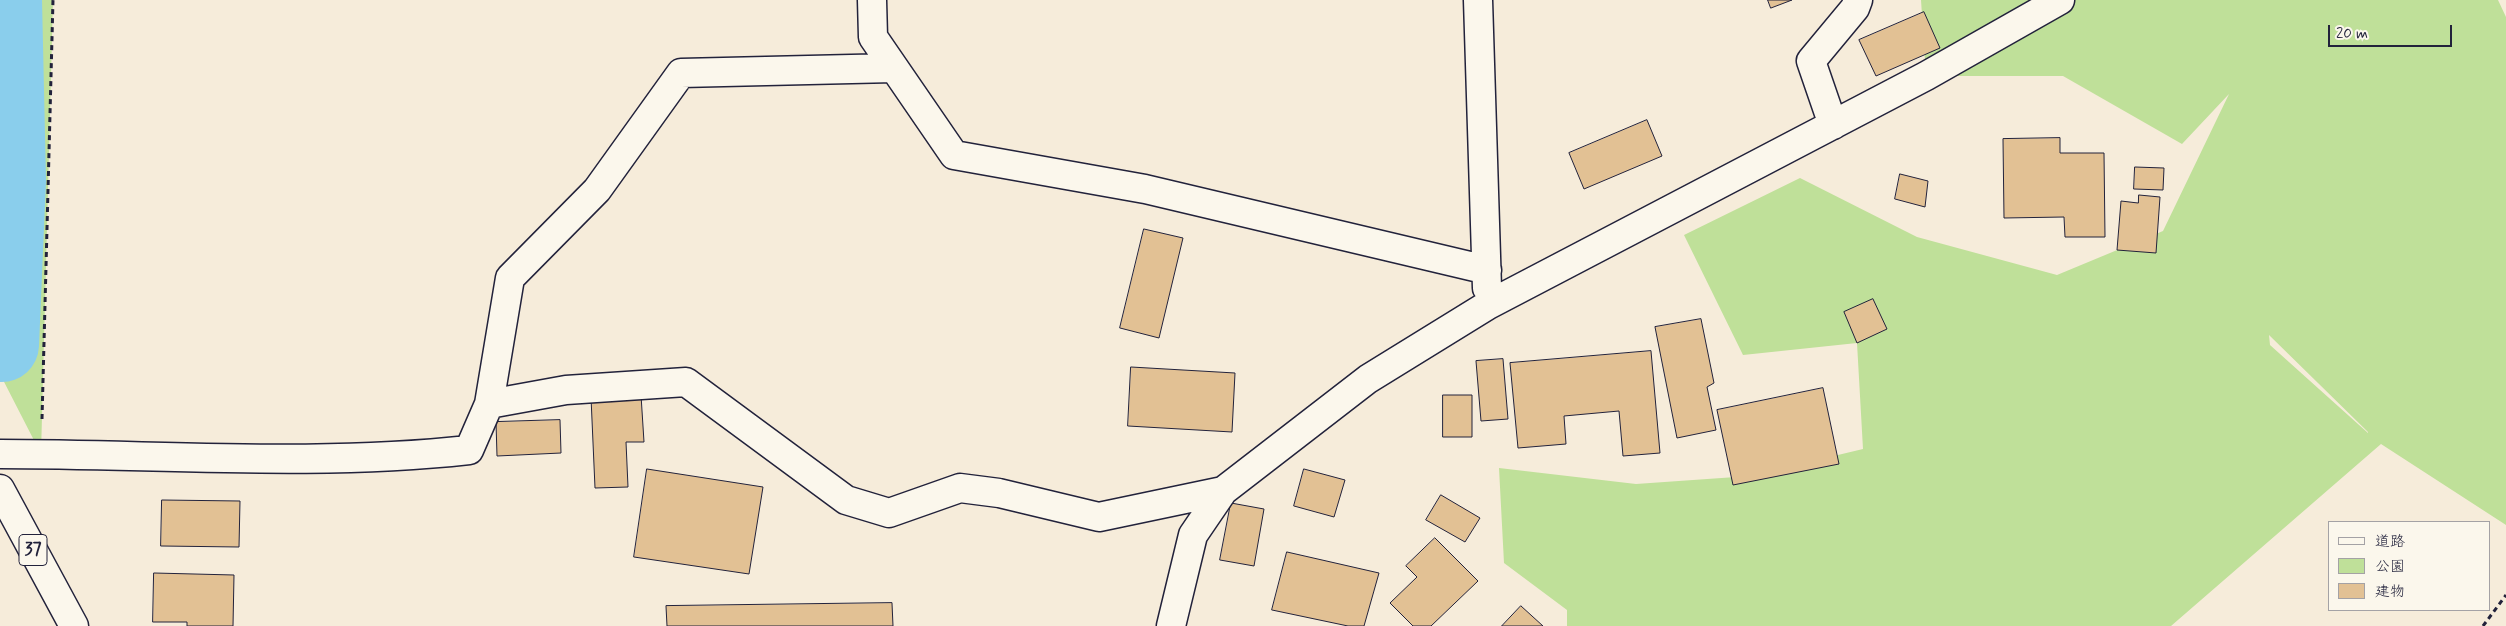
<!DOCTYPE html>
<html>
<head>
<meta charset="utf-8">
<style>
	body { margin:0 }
	#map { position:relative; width:2506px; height:626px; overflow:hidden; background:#f6ecda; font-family:Mynerve,"Klee One",sans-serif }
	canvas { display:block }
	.legend { position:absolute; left:2328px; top:521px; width:162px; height:90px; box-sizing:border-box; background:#fbf7ec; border:1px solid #a4a2a5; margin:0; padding:6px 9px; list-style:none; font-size:15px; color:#22223b }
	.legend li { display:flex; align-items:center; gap:10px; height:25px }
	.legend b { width:25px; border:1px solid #a4a2a5 }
	.scale { position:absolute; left:2328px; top:25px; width:124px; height:22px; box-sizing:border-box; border:2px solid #22223b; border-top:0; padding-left:6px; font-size:15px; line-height:18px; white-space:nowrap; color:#22223b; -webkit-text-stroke:4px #fbf7ec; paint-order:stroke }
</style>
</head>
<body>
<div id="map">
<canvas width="2506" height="626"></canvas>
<ul class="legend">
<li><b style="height:6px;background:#fbf7ec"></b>道路</li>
<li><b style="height:14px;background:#bfe099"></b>公園</li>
<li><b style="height:14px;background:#e2c194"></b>建物</li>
</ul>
<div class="scale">20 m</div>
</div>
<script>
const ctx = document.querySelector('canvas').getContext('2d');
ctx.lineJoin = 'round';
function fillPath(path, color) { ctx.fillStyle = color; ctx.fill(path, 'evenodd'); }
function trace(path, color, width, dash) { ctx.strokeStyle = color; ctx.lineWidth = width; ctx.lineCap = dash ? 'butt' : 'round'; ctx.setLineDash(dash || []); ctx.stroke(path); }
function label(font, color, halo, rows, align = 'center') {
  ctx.font = font + ' Mynerve,sans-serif'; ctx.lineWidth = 4; ctx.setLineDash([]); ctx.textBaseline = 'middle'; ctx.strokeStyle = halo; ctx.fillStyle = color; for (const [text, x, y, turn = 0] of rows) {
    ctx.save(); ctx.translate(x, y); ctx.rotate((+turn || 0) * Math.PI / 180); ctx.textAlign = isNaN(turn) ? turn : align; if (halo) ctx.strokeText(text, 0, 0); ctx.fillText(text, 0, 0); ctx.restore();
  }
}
const green = new Path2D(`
	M0,0H53L41,454L0,374Z
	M1921,0H2498L2506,17V525L2381,444L2171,626H1567V610L1504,563L1499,468L1636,484L1750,476L1863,449L1857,343L1743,355L1684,235L1800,178L1917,237L2057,275L2163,231L2229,94L2182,144L2063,76H1926ZM2269,335L2368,432V433L2270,345Z`);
const river = new Path2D(`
	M2,345L9,180L5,0`);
const building = new Path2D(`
	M1768,0H1792L1771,8Z
	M1924,12L1940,48L1876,76L1859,40Z
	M1647,120L1662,156L1584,189L1569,153Z
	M2060,138V153H2104L2105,237H2065L2064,217L2004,218L2003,139Z
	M2135,167L2164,168L2163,190L2134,189Z
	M1900,174L1928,181L1925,207L1895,199Z
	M2139,195L2160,197L2156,253L2117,250L2121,201L2138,203Z
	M1144,229L1183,238L1159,338L1120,328Z
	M1873,299L1887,329L1857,343L1844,312Z
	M1701,319L1714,383L1707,387L1716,430L1677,438L1655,327Z
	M1651,351L1660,453L1623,456L1619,411L1564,416L1566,444L1518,448L1510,363Z
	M1503,359L1508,419L1481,421L1476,361Z
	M1131,367L1235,373L1232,432L1128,426Z
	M1823,388L1839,464L1733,485L1717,410Z
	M641,395L644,442H626L628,487L595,488L591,397Z
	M1443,395H1472V437H1443Z
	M560,420L561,453L497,456L496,422Z
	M647,469L763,487L749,574L634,557Z
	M1304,469L1345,480L1334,517L1294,506Z
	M1441,495L1480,518L1465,542L1426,520Z
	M162,500L240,501L239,547L161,546Z
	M1231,503L1264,509L1254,566L1220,560Z
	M1435,538L1478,581L1431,626H1413L1390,603L1417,577L1406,566Z
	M1287,552L1379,573L1364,626H1348L1272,610Z
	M154,573L234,575L233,626H187V622H153Z
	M892,603L893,626H667L666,606Z
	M1521,606L1543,626H1502Z`);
const path = new Path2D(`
	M42,419L53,0
	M2483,626L2506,595`);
const minor = new Path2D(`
	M872,0L873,37L954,155L1145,189L1487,270
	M1478,0L1487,288
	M1833,125L1811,61L1855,8L1858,0
	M489,404L566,390L686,382L846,500L889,513L960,488L999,493L1099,517L1223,491
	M0,454C156,454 314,467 469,450L489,404L510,278L597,190L681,73L894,68
	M1171,626L1193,535L1223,491L1368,379L1488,305L1926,76L2060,0`);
const major = new Path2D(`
	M0,489L74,626`);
const shields = [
	[33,550,28]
];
const shieldNames = [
	["37",33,550]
];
fillPath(green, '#bfe099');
trace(river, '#8aceec', 74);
fillPath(building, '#e2c194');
trace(building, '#22223b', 1);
trace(minor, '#22223b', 31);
trace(major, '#22223b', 31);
trace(path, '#22223b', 3, [5, 4]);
trace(minor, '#fbf7ec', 28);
trace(major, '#fbf7ec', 28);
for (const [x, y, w] of shields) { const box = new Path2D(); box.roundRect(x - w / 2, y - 15.5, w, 31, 4); ctx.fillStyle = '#fbf7ec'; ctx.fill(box); trace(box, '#22223b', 1); }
label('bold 18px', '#22223b', null, shieldNames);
</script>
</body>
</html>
